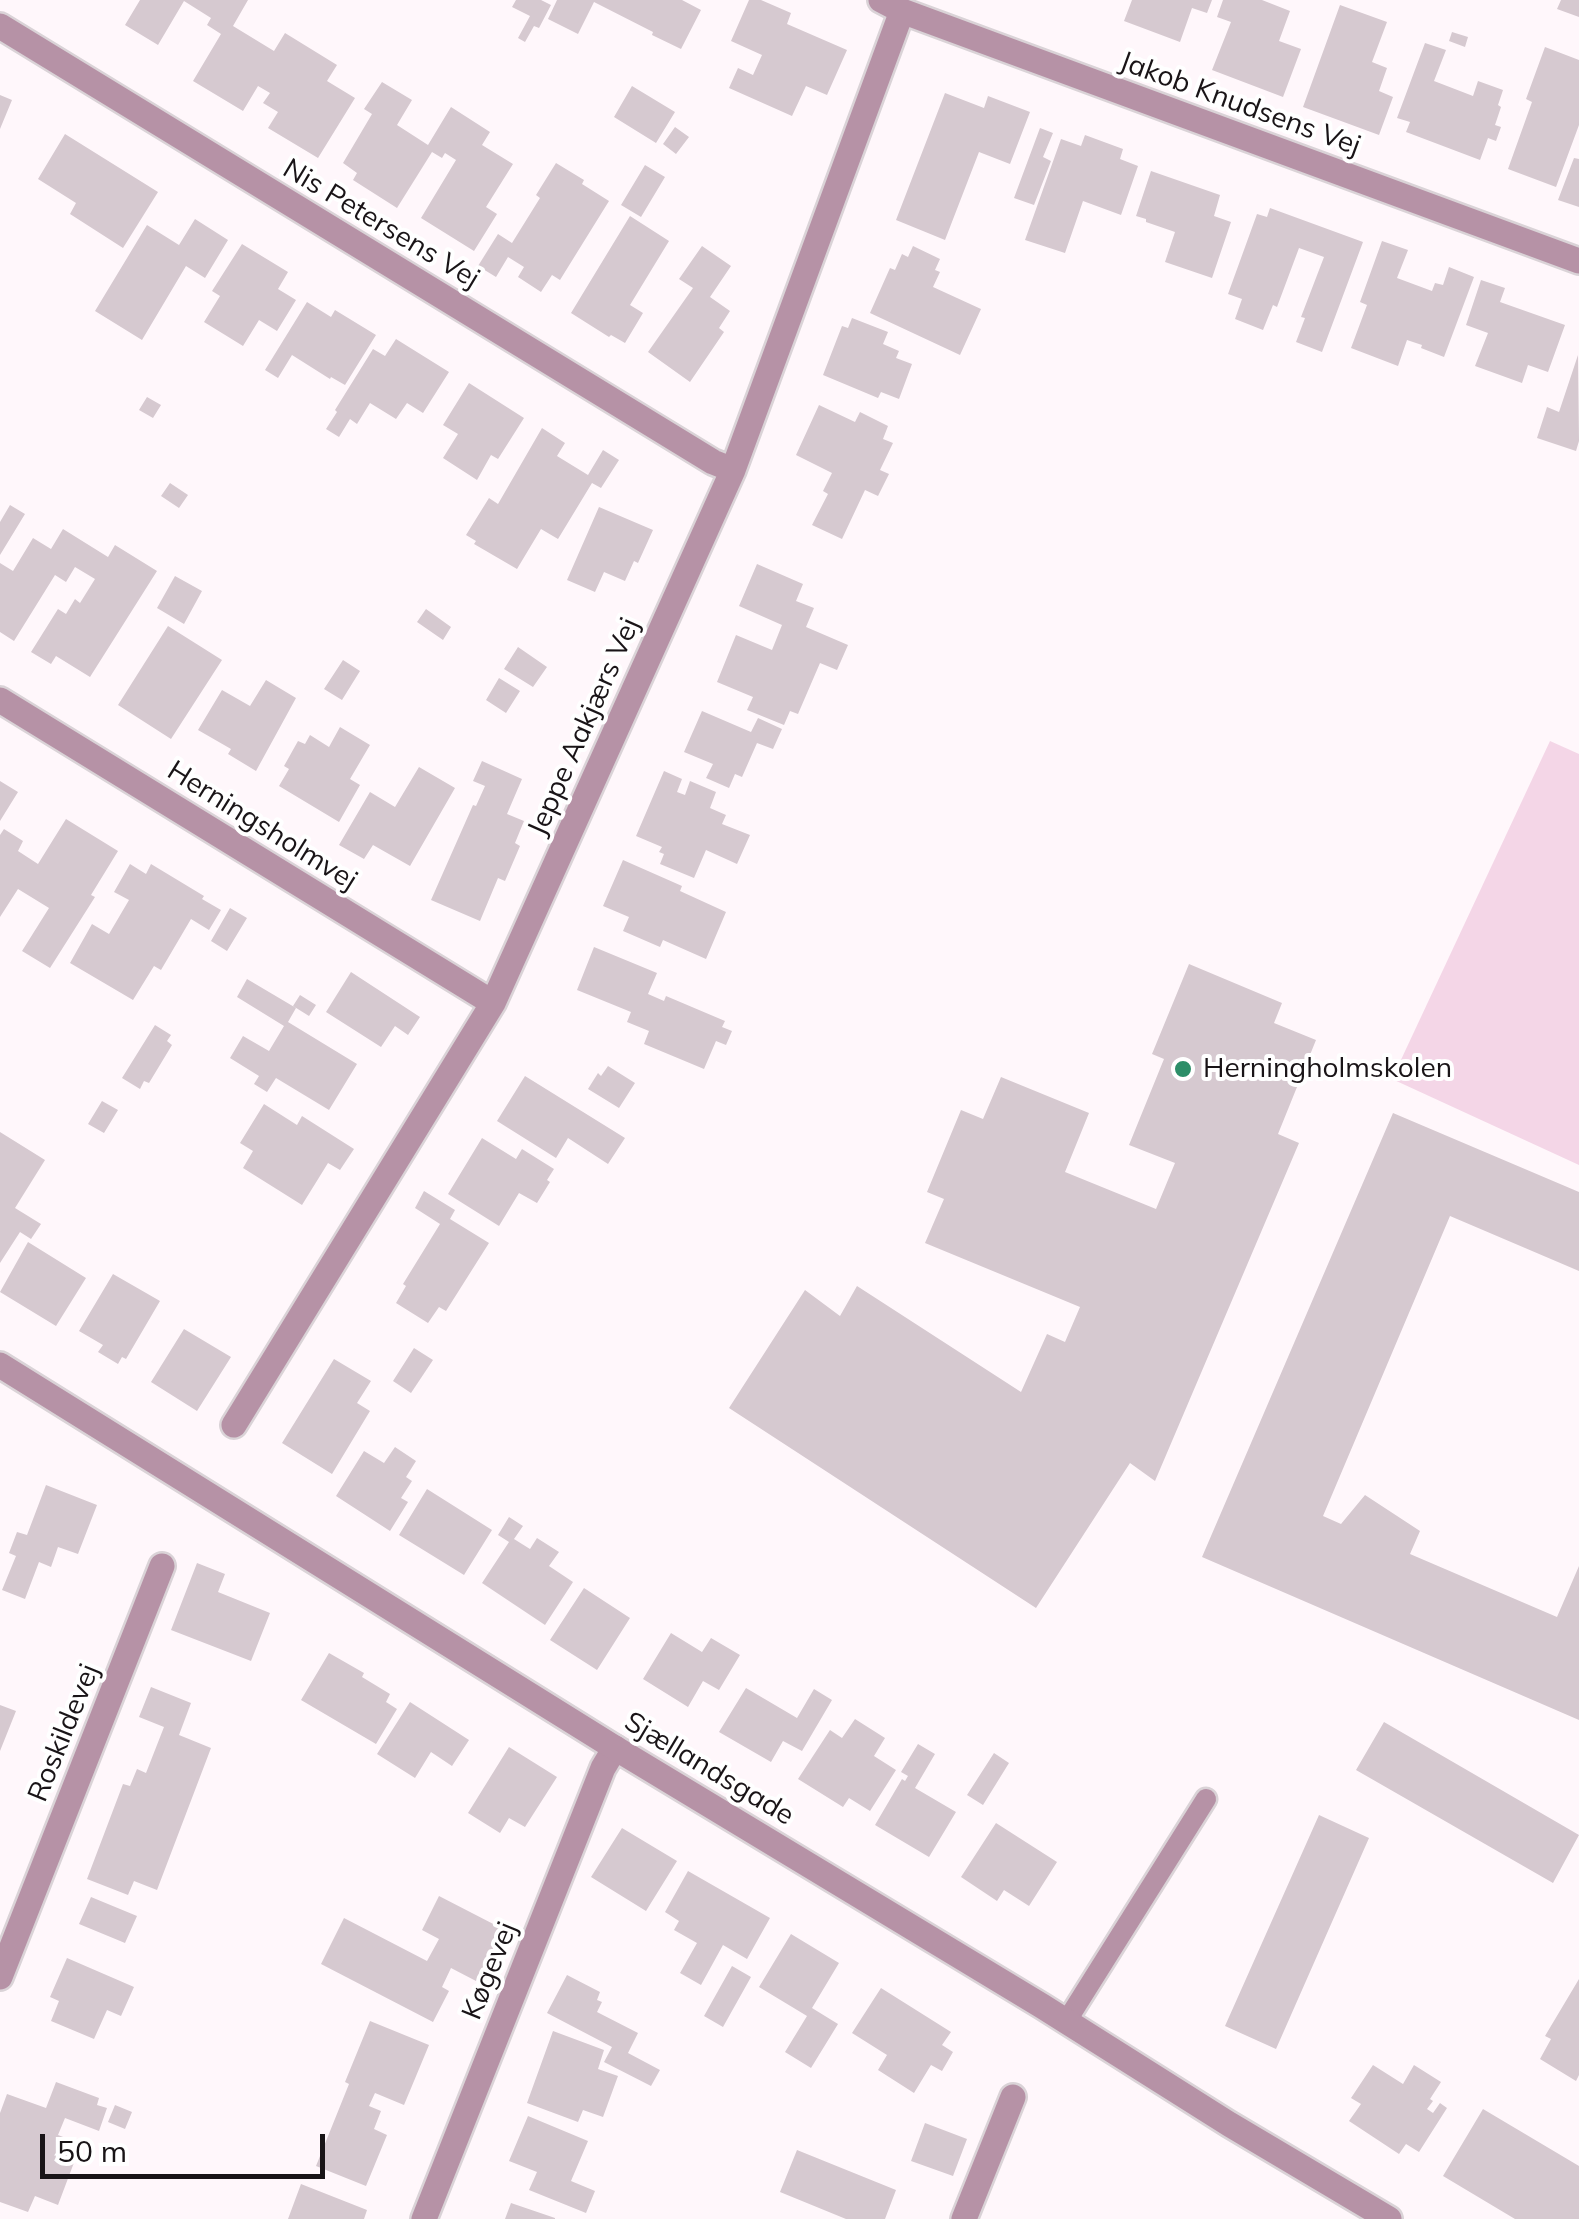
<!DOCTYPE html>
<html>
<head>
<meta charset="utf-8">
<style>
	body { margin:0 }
	#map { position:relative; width:1579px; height:2219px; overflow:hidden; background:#fff7fb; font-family:Mulish,sans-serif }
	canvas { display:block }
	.scale { position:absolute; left:40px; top:2134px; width:285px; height:45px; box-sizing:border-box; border:5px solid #191417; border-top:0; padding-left:12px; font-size:30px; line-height:35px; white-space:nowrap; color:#191417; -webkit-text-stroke:8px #fff; paint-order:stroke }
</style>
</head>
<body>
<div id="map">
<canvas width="1579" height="2219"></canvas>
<div class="scale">50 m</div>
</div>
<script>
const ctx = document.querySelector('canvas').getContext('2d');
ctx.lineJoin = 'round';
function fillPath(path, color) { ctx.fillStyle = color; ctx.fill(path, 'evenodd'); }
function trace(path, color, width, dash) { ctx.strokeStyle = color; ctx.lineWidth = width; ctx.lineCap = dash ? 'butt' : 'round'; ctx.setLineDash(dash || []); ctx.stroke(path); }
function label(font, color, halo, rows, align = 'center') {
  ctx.font = font + ' Mulish,sans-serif'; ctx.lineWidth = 8; ctx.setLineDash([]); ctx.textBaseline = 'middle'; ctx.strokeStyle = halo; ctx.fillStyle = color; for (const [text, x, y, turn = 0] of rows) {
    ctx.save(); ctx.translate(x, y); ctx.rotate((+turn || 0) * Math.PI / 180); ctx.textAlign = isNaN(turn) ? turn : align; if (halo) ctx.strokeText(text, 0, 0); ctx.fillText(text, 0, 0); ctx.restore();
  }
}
const green = new Path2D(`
	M1550,741L1579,754V1165L1392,1079Z`);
const building = new Path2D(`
	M140,0H248L233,26L274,51L285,33L337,65L327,81L355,98L318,158L268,128L278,112L263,103L270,93L258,86L243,111L193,81L221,34L207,25L211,18L184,1L158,45L125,25Z
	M516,0H541L551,5L539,28L534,26L525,42L518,38L530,16L512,7Z
	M557,0H682L701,10L681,49L652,35L653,32L594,2L578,34L548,19Z
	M749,0H761L791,13L787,24L847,50L827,95L806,86L792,116L729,88L738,68L753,75L762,55L731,41Z
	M1132,0H1212L1207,13L1192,8L1180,42L1124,21Z
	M1223,0H1262L1290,11L1279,41L1301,49L1283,97L1212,70L1231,22L1217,17Z
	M1561,0H1579V17L1557,9Z
	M1340,5L1387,22L1372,62L1387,68L1379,91L1393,97L1379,135L1303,107Z
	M1452,32L1468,37L1465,47L1449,41Z
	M1425,43L1446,50L1434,81L1473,96L1478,81L1503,90L1498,105L1501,107L1495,125L1501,127L1496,141L1488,138L1480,160L1406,132L1410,122L1397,118Z
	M1545,47L1579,60V125L1556,187L1508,169L1532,102L1526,99Z
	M382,82L412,100L397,125L428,145L451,107L490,132L482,145L513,164L486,207L497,214L474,251L421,218L456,160L445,153L442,158L432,152L397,208L353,180L357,173L343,163L372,114L364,109Z
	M632,86L675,112L656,143L614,117Z
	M945,93L984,108L988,96L1030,112L1010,164L979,152L945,240L896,220Z
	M0,95L12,100L0,129Z
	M675,127L689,137L676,154L663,144Z
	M1040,128L1053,133L1043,157L1051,161L1034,205L1014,198Z
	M65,134L158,192L123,248L70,214L76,203L38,179Z
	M1085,135L1123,149L1120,159L1138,166L1121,215L1083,201L1065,253L1025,240L1061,139L1081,146Z
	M1574,158L1579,159V207L1558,200Z
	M556,163L584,180L582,184L609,201L560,280L552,275L541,292L518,277L524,267L508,257L496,277L478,266L498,234L512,243L540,198L536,195Z
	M645,165L665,177L641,217L621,205Z
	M1151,171L1220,195L1214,216L1231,222L1212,278L1165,262L1175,232L1146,222V219L1136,216Z
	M1270,208L1363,242L1322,352L1296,342L1305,318L1301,317L1324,257L1299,248L1277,307L1273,305L1263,330L1235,319L1242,299L1228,294L1257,214L1267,217Z
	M630,216L669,241L630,305L643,313L625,343L611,335L609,337L571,313Z
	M195,219L228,240L205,278L186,266L142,340L95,311L147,225L179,245Z
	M1382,241L1408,250L1397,278L1432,291L1435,283L1443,285L1449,267L1474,277L1444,357L1421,348L1422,345L1407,340L1398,366L1351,348L1367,305L1360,302Z
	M242,244L288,272L278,289L296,300L277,331L259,320L243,346L204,322L220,296L212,291Z
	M702,246L731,266L710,297L730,311L719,328L724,332L690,382L648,352L693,288L679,279Z
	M913,246L940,259L935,270L940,272L933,287L981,309L960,355L870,313L890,268L895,270L902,254L908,257Z
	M1481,280L1505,288L1500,302L1565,325L1548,372L1528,365L1522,383L1475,366L1488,333L1466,325Z
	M307,302L331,317L335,310L376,335L345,385L331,377L330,379L292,355L278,378L265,370Z
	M852,318L888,332L883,344L899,351L896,358L912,364L899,399L881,392L878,398L823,375L842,326L848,328Z
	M396,339L449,372L423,413L407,403L396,419L370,403L357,424L350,419L339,437L326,429L337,412L335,410L373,349L385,356Z
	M1578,355L1579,441L1576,451L1537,438L1547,407L1559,412Z
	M469,383L524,418L498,459L491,455L477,480L443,458L458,434L443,425Z
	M147,397L161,405L153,418L139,410Z
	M819,405L855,422L860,412L888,426L883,439L893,443L880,470L889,474L878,496L865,490L842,539L812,525L828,494L823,491L832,473L796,455Z
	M542,428L565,443L557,456L588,475L603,450L619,460L601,488L592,483L558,539L541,529L517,569L474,544L476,541L466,535L489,498L498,504Z
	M170,483L188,495L179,508L161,496Z
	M10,505L25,514L0,555V522Z
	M599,507L653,530L638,563L634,561L625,581L604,572L595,592L567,580Z
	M63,529L108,557L115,545L157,571L90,677L56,656L51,664L31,652L58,609L66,614L75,599L80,603L95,579L75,567L66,582L55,575L14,641L0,632V563L13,571L33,538L51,549Z
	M757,564L803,584L796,601L814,608L806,627L848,645L837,670L820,663L798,714L790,711L784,725L747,710L753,697L717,682L736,635L772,650L782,625L739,606Z
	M175,576L202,591L184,624L157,608Z
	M426,609L451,627L443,640L417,622Z
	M168,626L222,660L171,739L118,705Z
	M518,647L547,667L533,687L504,669Z
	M343,660L360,671L342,700L324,689Z
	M499,678L520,691L506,713L486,700Z
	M266,680L296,698L256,771L228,754L231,749L198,730L222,690L250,706Z
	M702,711L751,732L758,718L782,729L773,749L757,743L742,777L735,774L729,788L706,778L713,764L684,752Z
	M340,727L370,745L350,779L360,785L339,822L279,786L289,769L284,766L298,741L305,744L310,735L329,747Z
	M482,761L522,779L507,814L524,821L515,843L520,846L505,881L498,878L480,921L431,900L473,805L476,806L485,786L473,781Z
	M419,767L455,788L410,866L373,845L364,859L339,845L370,792L395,807Z
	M664,771L682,779L677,792L685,795L690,781L716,792L710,808L726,815L722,824L750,835L737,864L706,850L694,878L660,864L664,854L659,852L662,847L636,836Z
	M0,781L18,792L0,821Z
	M66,819L118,851L91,895L95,897L50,968L22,951L49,908L18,889L0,917V835L4,829L23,841L18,851L38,864Z
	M623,860L682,886L680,891L726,912L706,959L663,940L660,947L623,931L629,917L603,906Z
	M130,864L146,874L151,864L204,896L202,899L221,910L209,930L191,919L161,970L154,966L133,1000L70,963L92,924L109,934L129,900L114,892Z
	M230,908L247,918L227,951L211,941Z
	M594,947L657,973L648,994L664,1001L666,996L725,1021L722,1027L732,1031L726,1045L716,1041L704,1069L644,1044L649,1031L627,1022L631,1012L577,990Z
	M1189,964L1282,1003L1274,1023L1316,1040L1278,1134L1299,1143L1155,1481L1130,1463L1036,1608L729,1408L805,1290L840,1316L857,1286L1021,1392L1047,1334L1065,1342L1080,1307L925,1243L944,1199L927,1192L961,1110L983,1119L1001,1077L1089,1113L1065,1172L1156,1209L1175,1163L1129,1145L1164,1059L1152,1054Z
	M351,972L420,1017L408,1035L395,1026L381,1047L326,1012Z
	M247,979L296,1008L288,1022L357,1064L329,1110L276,1078L267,1092L254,1084L259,1076L230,1058L243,1036L269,1051L284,1026L237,997Z
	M300,995L316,1005L309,1016L293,1006Z
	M155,1025L171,1035L167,1041L172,1045L149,1083L144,1081L140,1089L122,1078Z
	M608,1066L635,1083L619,1108L588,1089L598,1073L601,1076Z
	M525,1076L625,1138L608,1164L568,1138L556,1158L497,1121Z
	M102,1101L118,1110L104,1133L88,1124Z
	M264,1104L297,1125L302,1116L354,1149L340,1170L328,1163L302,1205L243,1168L253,1151L240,1143Z
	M1393,1113L1579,1192V1271L1450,1216L1323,1516L1341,1524L1365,1495L1420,1531L1410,1554L1557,1617L1579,1566V1720L1202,1557Z
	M0,1132L45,1160L15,1208L41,1224L31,1239L20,1232L0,1263Z
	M482,1138L516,1159L522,1149L554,1169L547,1180L550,1182L537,1203L519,1193L499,1226L448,1194Z
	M424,1191L455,1210L450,1219L489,1243L446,1311L439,1307L428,1323L396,1303L406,1286L403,1284L440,1224L415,1208Z
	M28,1242L86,1278L56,1326L0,1292Z
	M113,1274L160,1301L126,1359L122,1357L118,1364L98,1352L103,1345L79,1331Z
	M184,1329L231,1357L197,1411L151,1382Z
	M414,1348L433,1360L411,1393L393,1381Z
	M334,1359L371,1381L357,1403L370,1411L332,1474L282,1443Z
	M395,1447L416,1461L406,1477L412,1481L401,1498L408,1502L390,1531L336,1496L364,1451L384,1463Z
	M46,1485L97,1505L78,1554L58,1547L51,1567L39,1562L25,1599L2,1590L16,1556L9,1553L17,1532L27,1535Z
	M427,1489L492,1530L464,1575L399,1535Z
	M509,1517L523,1526L514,1539L530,1549L537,1538L559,1552L549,1566L573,1582L545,1625L482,1583L509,1542L498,1535Z
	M197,1563L225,1574L218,1592L270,1613L251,1661L171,1630Z
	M584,1588L630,1618L597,1670L550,1640Z
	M671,1633L702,1652L711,1638L740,1655L719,1690L703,1681L688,1707L643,1679Z
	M329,1653L364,1673L362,1677L390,1694L386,1702L397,1709L376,1744L301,1700Z
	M151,1687L191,1703L179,1735L211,1748L157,1890L134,1881L128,1895L87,1879L123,1784L130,1786L137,1769L146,1773L164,1727L139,1717Z
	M746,1688L797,1718L814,1689L832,1700L802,1751L783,1741L771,1762L719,1732Z
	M410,1702L469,1740L452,1766L431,1752L415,1778L377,1754Z
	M0,1705L16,1711L0,1751Z
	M855,1719L885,1738L874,1756L896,1770L870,1811L849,1798L843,1807L798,1779L830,1730L842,1738Z
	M1384,1722L1579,1835L1553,1883L1356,1770Z
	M918,1744L935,1754L915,1788L956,1812L929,1857L875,1825L902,1779L905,1781L908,1776L901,1772Z
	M509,1747L557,1777L525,1827L509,1818L500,1833L468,1813Z
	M994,1753L1009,1763L983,1805L967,1795Z
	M1319,1815L1369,1838L1276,2049L1225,2026Z
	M996,1823L1057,1862L1029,1906L1004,1890L997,1901L961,1877Z
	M622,1828L677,1861L646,1911L591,1877Z
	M688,1871L770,1918L747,1959L723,1945L701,1985L680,1973L697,1943L674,1930L679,1921L665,1912Z
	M439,1896L503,1929L476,1981L451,1968L442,1987L449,1991L433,2022L321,1964L344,1918L427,1961L439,1939L422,1930Z
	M91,1897L137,1916L125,1943L79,1924Z
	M791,1934L839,1963L812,2008L838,2024L811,2068L785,2052L807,2016L759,1987Z
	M67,1958L134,1987L121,2016L107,2010L94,2039L51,2021L59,2001L50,1997Z
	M732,1966L751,1977L723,2027L704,2016Z
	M567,1975L600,1992L597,2000L602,2002L597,2012L638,2033L628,2053L660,2070L651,2086L604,2062L612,2047L547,2013Z
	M1579,1979V2075L1576,2081L1540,2059L1551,2039L1545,2036Z
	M881,1988L951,2032L942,2045L953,2052L942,2071L931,2065L914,2093L878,2070L887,2055L852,2033Z
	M370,2021L429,2045L404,2105L375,2093L369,2106L381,2111L374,2129L387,2135L366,2186L316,2166L349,2084L345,2082Z
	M553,2031L604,2050L598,2069L618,2076L603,2117L583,2110L578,2122L527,2103Z
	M1373,2065L1403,2084L1414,2065L1441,2082L1430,2099L1433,2101L1427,2109L1433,2113L1440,2103L1447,2108L1419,2152L1406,2144L1399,2154L1349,2121L1361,2104L1351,2098Z
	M56,2082L99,2098L97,2105L107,2108L99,2131L65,2118L58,2135L81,2144L58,2205L35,2196L28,2212L0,2202V2113L7,2094L46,2108Z
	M115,2105L132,2112L125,2129L108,2122Z
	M1483,2109L1579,2166V2219H1515L1443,2176Z
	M528,2116L588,2141L571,2181L595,2191L586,2213L529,2190L537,2172L509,2161Z
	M925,2123L967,2139L953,2176L911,2161Z
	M797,2150L896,2190L885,2219H846L780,2192Z
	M301,2184L367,2210L364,2219H288Z
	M511,2203L555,2218V2219H505Z`);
const service = new Path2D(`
	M1066,2022L1206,1799`);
const minor = new Path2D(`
	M881,0L902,11L1579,261
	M0,26L713,462L733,470
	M0,700L493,1003
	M234,1425L493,1003L733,470L902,11
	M0,1977L162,1566
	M424,2219L603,1768L615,1748
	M964,2219L1013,2097`);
const tertiary = new Path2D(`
	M0,1365L615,1748L1042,2006L1229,2124L1389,2219`);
const markers = [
	[1183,1069,10,"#2c8e68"]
];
const streetNames = [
	["Jakob Knudsens Vej",1240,104,20],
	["Nis Petersens Vej",381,224,31],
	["Jeppe Aakjærs Vej",584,727,-66],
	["Herningsholmvej",262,826,32],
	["Roskildevej",64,1733,-68],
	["Sjællandsgade",709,1769,31],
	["Køgevej",490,1971,-68]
];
const poiNames = [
	["Herningholmskolen",1203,1069]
];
fillPath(green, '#f4d6e7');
fillPath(building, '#d6c9d0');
trace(service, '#dad3d7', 25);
trace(minor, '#dad3d7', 30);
trace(tertiary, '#dad3d7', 30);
trace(service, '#b692a6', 20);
trace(minor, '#b692a6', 25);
trace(tertiary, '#b692a6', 25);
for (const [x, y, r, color] of markers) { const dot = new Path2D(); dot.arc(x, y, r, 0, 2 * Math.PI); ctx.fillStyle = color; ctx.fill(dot); trace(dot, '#fff', 4); }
label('28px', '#191417', '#fff', streetNames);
label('28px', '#191417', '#fff', poiNames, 'left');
</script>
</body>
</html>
